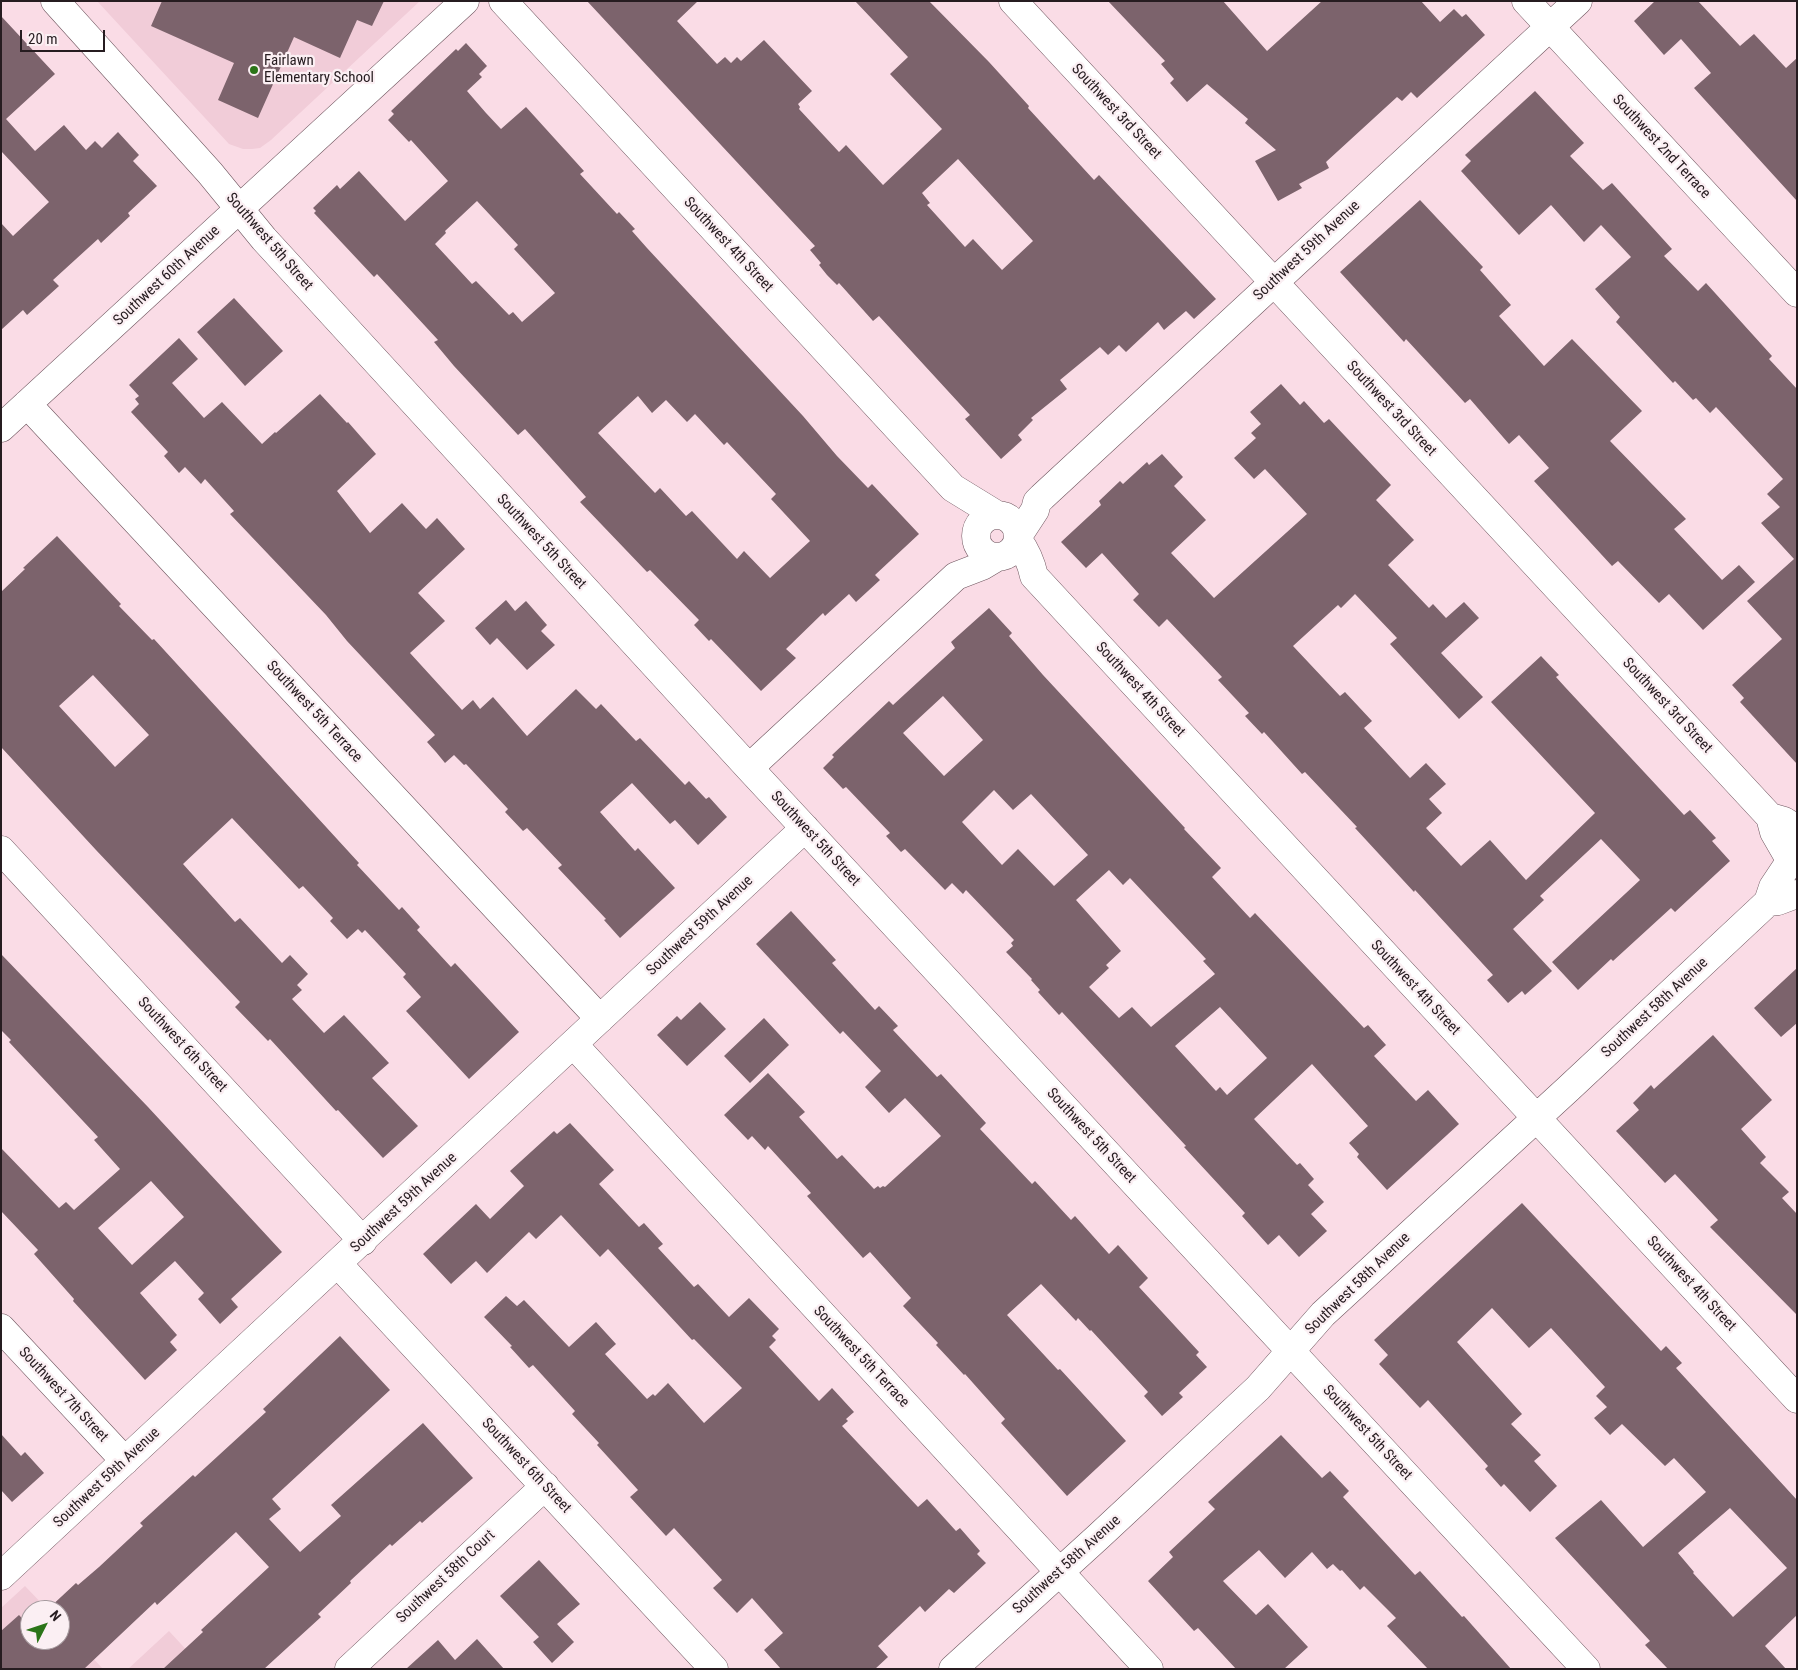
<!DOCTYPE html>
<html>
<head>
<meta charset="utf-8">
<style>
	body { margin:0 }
	#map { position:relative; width:1798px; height:1670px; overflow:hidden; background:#fadce6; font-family:"Roboto Condensed",sans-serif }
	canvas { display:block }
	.frame { position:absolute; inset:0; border:2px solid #261c20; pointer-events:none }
	.north { position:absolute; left:20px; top:1600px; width:50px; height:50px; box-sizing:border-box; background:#fbeff3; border:1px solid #a69b9f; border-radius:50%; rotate:49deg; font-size:14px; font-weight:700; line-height:20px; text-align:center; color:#261c20 }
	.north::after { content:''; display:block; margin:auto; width:18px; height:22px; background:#2b7418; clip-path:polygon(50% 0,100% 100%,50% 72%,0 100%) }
	.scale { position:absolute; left:20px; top:30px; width:85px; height:22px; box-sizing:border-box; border:2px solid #261c20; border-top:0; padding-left:6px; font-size:15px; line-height:18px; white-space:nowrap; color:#261c20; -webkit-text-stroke:4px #fbeff3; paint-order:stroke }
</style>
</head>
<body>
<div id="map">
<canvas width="1798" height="1670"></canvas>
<div class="frame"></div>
<div class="north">N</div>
<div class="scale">20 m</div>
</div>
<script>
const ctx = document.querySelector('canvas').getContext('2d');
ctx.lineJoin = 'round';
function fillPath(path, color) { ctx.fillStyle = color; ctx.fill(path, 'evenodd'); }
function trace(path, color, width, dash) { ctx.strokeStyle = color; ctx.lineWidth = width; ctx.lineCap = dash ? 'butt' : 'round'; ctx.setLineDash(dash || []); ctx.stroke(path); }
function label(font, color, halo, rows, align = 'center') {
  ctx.font = font + ' "Roboto Condensed",sans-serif'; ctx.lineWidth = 4.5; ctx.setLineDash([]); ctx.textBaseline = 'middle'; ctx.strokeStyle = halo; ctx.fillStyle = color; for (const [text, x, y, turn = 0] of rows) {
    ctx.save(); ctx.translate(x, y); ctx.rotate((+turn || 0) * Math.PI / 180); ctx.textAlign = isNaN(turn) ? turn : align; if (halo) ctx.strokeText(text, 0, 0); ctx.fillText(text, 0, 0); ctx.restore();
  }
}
const built = new Path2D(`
	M97,1H420L271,140L260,148L252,149H243L229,144Z
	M25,1586L48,1610H30V1640H60V1623L103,1669H1V1608Z
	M169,1631L204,1669H128Z`);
const building = new Path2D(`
	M162,1H384L372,26L357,20L340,58L294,37L258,118L218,100L234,63L151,26Z
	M587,1H698L677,21L717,64L725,57L731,63L737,57L741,61L764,40L812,91L798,104L800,107L799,109L839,152L846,145L883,185L942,129L890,74L908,57L855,1H929L989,62L1029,106L1028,108L1094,180L1099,175L1216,299L1194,319L1186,311L1164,330L1158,322L1126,352L1119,345L1108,355L1100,347L1060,380L1067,389L1031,418L1033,420L1018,435L1022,440L1001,459L965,419L970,415L879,316L873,321L839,283L837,285L827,275L819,265L821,263L810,250L815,246ZM958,159L1033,241L1002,270L973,239L965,247L927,205L930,203L922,193Z
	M1108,1H1223L1267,51L1322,1H1421L1440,22L1454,9L1462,17L1466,14L1485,35L1417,98L1411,92L1402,101L1397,97L1326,162L1329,168L1299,184L1302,188L1278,201L1255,161L1276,150L1245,123L1248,119L1207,84L1187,102L1170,83L1174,79L1161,64L1165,61Z
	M1655,1H1698L1740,46L1754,34L1786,68L1797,58V201L1694,88L1711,73L1681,39L1664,55L1634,21Z
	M1,16L55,74L6,119L35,151L64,125L86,150L95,141L102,148L118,132L139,155L133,161L157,186L128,213L130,216L101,243L98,239L53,280L59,286L27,315L23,310L1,330V223L13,236L49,202L1,151Z
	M466,43L487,66L479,74L482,77L467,91L486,113L501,129L526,107L584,171L580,174L617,214L619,212L635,229L632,231L647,248L803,416L837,456L868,488L872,484L919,534L875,575L880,580L856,602L849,594L825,616L823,613L786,649L796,658L761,691L711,639L709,641L694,625L699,620L650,570L647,572L580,502L586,497L525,429L518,435L454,366L434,342L438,340L377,274L374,277L314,213L316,211L313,208L337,185L340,189L359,171L405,221L448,181L411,140L409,142L388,120L394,114L391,111L456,49L458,51ZM477,201L518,245L514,249L555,293L522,322L513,312L509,315L476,281L472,284L435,244L446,233L445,231ZM638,396L652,413L666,400L687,422L695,414L724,445L727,442L776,494L771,499L810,541L770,578L744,551L737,559L692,511L686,516L660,488L655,493L598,433Z
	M1535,91L1584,143L1570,156L1603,190L1612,183L1672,249L1664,256L1698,291L1706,283L1772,356L1769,359L1797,389V764L1740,702L1744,698L1732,685L1782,639L1747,601L1794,559L1761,523L1780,507L1767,494L1783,479L1716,407L1710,413L1696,398L1693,400L1675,381L1673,383L1616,322L1620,317L1595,289L1631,257L1601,225L1584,242L1551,205L1519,235L1461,171L1471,161L1465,155Z
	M1420,200L1483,267L1480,270L1511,305L1499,316L1544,366L1572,339L1642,411L1610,441L1686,519L1674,529L1722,580L1739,565L1755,582L1703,630L1669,594L1659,603L1618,561L1612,566L1534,481L1549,468L1519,435L1509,444L1470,399L1465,403L1406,339L1404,342L1340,272Z
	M234,298L283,351L245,386L197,332Z
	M179,338L198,359L172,383L204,418L222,402L262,444L275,432L276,433L320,394L347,423L348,422L376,454L337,491L370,533L402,503L426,529L437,518L465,549L418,593L445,621L410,653L462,710L473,700L480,709L493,697L527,736L576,689L596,709L601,704L636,741L640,738L685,785L689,781L706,799L709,797L727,817L698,845L675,820L670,824L632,783L600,812L635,851L638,848L675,888L620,938L604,920L606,919L558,868L562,865L527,828L523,831L505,812L508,809L466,764L464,765L454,755L445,763L436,752L427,742L435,735L347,641L326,615L230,514L234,511L205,479L201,484L185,467L179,473L164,456L168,452L131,412L139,404L135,399L139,396L129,385Z
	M1281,384L1300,405L1304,401L1324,423L1329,419L1391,485L1376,500L1414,540L1388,565L1429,608L1433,604L1446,618L1464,602L1479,618L1441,653L1483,697L1459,719L1390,644L1397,638L1355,594L1341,608L1338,605L1293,646L1340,696L1345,692L1372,721L1364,728L1410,778L1426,763L1446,784L1429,799L1442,813L1426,828L1461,866L1490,840L1526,880L1595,813L1491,702L1541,656L1559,675L1556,677L1565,687L1684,815L1690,810L1716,838L1712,841L1730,861L1675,912L1671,908L1613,961L1611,959L1578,990L1552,962L1640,880L1601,839L1540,896L1544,900L1513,929L1552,971L1525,995L1522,991L1508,1003L1487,980L1493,975L1415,890L1414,892L1355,828L1357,827L1305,772L1302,774L1264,732L1262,734L1245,716L1249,713L1218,680L1222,677L1167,619L1159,627L1133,600L1139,594L1102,553L1086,568L1061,542L1101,505L1099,501L1120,481L1123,484L1147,462L1149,465L1162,454L1183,477L1174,486L1206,520L1171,553L1214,598L1307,514L1265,469L1254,479L1234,458L1256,438L1251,433L1261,424L1250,412Z
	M57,536L121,604L119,606L152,640L154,639L359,863L357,865L399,910L402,907L420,927L417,930L451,967L455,963L519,1032L469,1079L406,1011L421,997L403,977L406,974L365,930L362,933L358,929L347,939L330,921L333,918L303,886L299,889L232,818L183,864L235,922L240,918L282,963L290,955L308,974L297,985L302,990L292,999L324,1033L344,1015L389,1063L372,1078L418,1126L383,1158L338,1110L336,1111L270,1039L268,1041L235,1007L240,1002L96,850L1,747V592L25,569L23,568ZM93,675L149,735L115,767L59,706Z
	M506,600L515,611L526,601L547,625L541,631L555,645L527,670L497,638L490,645L475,628Z
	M989,608L1012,633L1009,636L1043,675L1185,828L1184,829L1221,868L1212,877L1250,918L1255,913L1364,1028L1368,1025L1386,1045L1374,1056L1416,1101L1428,1090L1459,1124L1387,1190L1357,1157L1359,1154L1349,1143L1368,1126L1312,1064L1254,1119L1297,1165L1300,1163L1314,1179L1308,1185L1324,1202L1311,1214L1327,1231L1299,1257L1279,1235L1268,1245L1242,1216L1245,1213L1184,1147L1186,1146L1062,1012L1059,1015L1038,992L1040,990L1031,980L1032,979L1006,952L1013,946L1011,943L1014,940L966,890L963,894L952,883L945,890L905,849L901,852L886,836L890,833L846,787L843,789L823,768L834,757L832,755L889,701L893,705L955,648L951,642ZM943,696L983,740L944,776L903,733ZM994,790L1013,810L1031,794L1088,855L1054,886L1018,849L1002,865L962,822ZM1109,870L1123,885L1130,878L1206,959L1203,961L1215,974L1151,1027L1132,1007L1119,1018L1089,987L1109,968L1106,965L1121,951L1076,900ZM1220,1007L1267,1058L1227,1095L1220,1087L1216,1091L1175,1046Z
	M791,911L836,960L832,963L875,1010L879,1006L898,1026L893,1030L937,1077L941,1074L986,1123L980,1129L1032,1184L1035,1181L1071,1220L1075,1216L1109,1254L1118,1245L1148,1278L1139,1287L1199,1352L1196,1355L1207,1367L1179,1393L1183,1397L1162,1416L1144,1396L1148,1392L1091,1330L1090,1331L1078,1318L1076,1321L1041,1284L1007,1315L1058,1370L1060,1369L1126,1441L1067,1496L1001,1423L1005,1419L965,1374L964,1375L936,1345L938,1343L903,1306L911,1298L870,1252L863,1258L807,1196L811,1193L768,1146L765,1150L752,1136L748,1140L724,1115L768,1073L805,1112L799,1117L837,1159L842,1155L874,1189L878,1186L880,1188L883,1186L885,1187L941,1136L905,1098L889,1113L865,1087L881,1071L843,1031L840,1034L756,944Z
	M1,954L148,1107L282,1252L231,1299L238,1307L220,1324L198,1299L204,1293L175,1261L140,1293L177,1335L170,1342L177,1350L145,1380L73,1301L74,1299L34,1254L38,1250L1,1211V1148L59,1208L66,1202L74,1210L120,1169L94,1140L98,1137L9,1042L11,1040L1,1030ZM151,1181L184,1217L132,1265L98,1228Z
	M1797,968V1023L1781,1037L1754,1008Z
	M700,1002L726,1029L687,1066L657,1035L677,1016L681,1020Z
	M764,1018L789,1045L750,1083L724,1056Z
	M1713,1035L1772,1100L1741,1129L1766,1157L1760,1163L1789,1192L1782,1198L1797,1214V1315L1710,1227L1718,1220L1675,1174L1665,1183L1616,1131L1639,1110L1633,1103L1651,1085L1654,1089Z
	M570,1123L614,1170L599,1184L639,1227L644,1223L663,1244L658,1248L694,1287L698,1284L729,1317L749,1298L779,1329L772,1336L776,1340L769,1347L819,1401L832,1388L854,1412L846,1419L848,1421L842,1426L918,1507L927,1499L956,1531L960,1528L980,1551L977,1554L986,1563L954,1593L949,1589L925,1612L920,1606L878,1646L888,1657L875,1669H781L764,1650L783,1633L752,1598L737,1613L713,1588L722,1580L674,1528L666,1536L630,1497L638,1490L597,1445L599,1443L572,1414L575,1411L533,1365L529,1368L510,1347L512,1346L484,1317L506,1296L517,1306L524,1300L569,1347L596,1322L616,1344L605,1354L647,1399L653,1394L655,1396L668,1383L704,1423L742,1388L694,1339L692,1340L608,1249L600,1257L561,1215L536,1239L529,1232L487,1273L476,1261L451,1284L423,1254L476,1204L490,1219L524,1186L510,1171L554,1131L557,1134Z
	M1522,1203L1661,1351L1666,1346L1682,1363L1676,1368L1797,1500V1615L1765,1646L1786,1669H1668L1645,1645L1650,1641L1555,1538L1601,1500L1643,1547L1706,1492L1674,1458L1665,1466L1622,1424L1610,1435L1594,1418L1607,1407L1596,1396L1605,1387L1551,1328L1529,1348L1492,1308L1457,1342L1522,1414L1511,1424L1541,1455L1534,1461L1557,1486L1530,1512L1504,1484L1501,1487L1485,1469L1488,1466L1428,1400L1420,1408L1379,1364L1388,1355L1374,1340ZM1730,1508L1787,1568L1733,1617L1693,1573L1694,1572L1678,1553Z
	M340,1336L390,1390L272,1499L281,1509L269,1519L300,1552L341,1516L331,1505L423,1423L473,1478L422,1523L420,1521L392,1546L390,1544L350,1581L351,1583L318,1614L321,1617L264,1669H163L203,1632L201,1630L269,1567L236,1532L157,1605L155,1602L84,1669H1V1631L19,1615L30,1627V1640H60V1610H47L76,1583L78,1585L99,1567L143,1526L140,1523L193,1475L195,1477L266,1412L263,1409Z
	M1,1434L21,1456L25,1452L44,1473L12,1502L1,1490Z
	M1281,1435L1322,1478L1330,1471L1349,1491L1343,1497L1415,1575L1420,1571L1462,1617L1464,1616L1511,1669H1428L1387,1626L1396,1618L1364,1586L1360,1590L1342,1570L1340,1571L1333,1564L1327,1569L1312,1552L1285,1578L1259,1550L1223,1581L1256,1615L1268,1604L1308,1647L1284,1669H1236L1198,1628L1194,1631L1148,1581L1173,1557L1169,1552L1215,1509L1208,1502Z
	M539,1560L580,1604L557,1624L574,1642L552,1663L533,1642L539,1637L500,1596Z
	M477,1639L504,1669H406L438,1640L455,1660Z`);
const minor = new Path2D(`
	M55,1L210,173L264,239L749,768L1586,1669
	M503,1L953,488L997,515
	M1013,1L1770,817L1774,832L1789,858
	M1526,1L1797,293
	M27,404L600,1019
	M1,428L465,1
	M976 536a21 21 0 1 1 42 0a21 21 0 1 1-42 0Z
	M1018,536L1035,510L1037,502L1042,497L1578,1
	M1018,540C1026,551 1031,562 1034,576L1797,1399
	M749,768L956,576L982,566L997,557
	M1770,817L1784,821L1797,829
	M1,850L363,1241
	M1768,902L1778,901L1797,894
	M574,1045L1149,1669
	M338,1264L714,1669
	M1,1328L125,1461
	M1,1576L805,828
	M349,1669L545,1486
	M953,1669L1098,1537L1258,1388L1323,1314L1568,1089L1768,902L1773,887L1789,863`);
const markers = [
	[254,70,5,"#2b7418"]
];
const poiNames = [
	["Fairlawn",264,61],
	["Elementary School",264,78]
];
const streetNames = [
	["Southwest 3rd Street",1116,112,47],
	["Southwest 2nd Terrace",1661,147,47],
	["Southwest 5th Street",269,242,49],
	["Southwest 4th Street",728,245,47],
	["Southwest 59th Avenue",1307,251,-43],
	["Southwest 60th Avenue",167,276,-43],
	["Southwest 3rd Street",1391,409,47],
	["Southwest 5th Street",541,542,47],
	["Southwest 4th Street",1140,690,47],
	["Southwest 3rd Street",1667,706,47],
	["Southwest 5th Terrace",314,712,47],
	["Southwest 5th Street",815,839,47],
	["Southwest 59th Avenue",700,926,-43],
	["Southwest 4th Street",1415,988,47],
	["Southwest 58th Avenue",1655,1008,-43],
	["Southwest 6th Street",182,1045,47],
	["Southwest 5th Street",1091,1136,47],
	["Southwest 59th Avenue",404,1203,-43],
	["Southwest 58th Avenue",1358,1284,-44],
	["Southwest 4th Street",1691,1284,47],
	["Southwest 5th Terrace",861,1357,47],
	["Southwest 7th Street",63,1395,47],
	["Southwest 5th Street",1367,1433,47],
	["Southwest 6th Street",526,1466,47],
	["Southwest 59th Avenue",107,1478,-43],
	["Southwest 58th Avenue",1067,1565,-42],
	["Southwest 58th Court",446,1577,-43]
];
fillPath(built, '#f1ccd8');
fillPath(building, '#7c636c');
trace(minor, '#6e555e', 29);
trace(minor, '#fff', 28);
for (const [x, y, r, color] of markers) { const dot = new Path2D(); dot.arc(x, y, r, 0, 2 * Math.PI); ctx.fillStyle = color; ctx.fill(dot); trace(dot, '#fbeff3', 2); }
label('15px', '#261c20', '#fbeff3', poiNames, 'left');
label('15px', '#261c20', '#fbeff3', streetNames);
</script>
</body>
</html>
